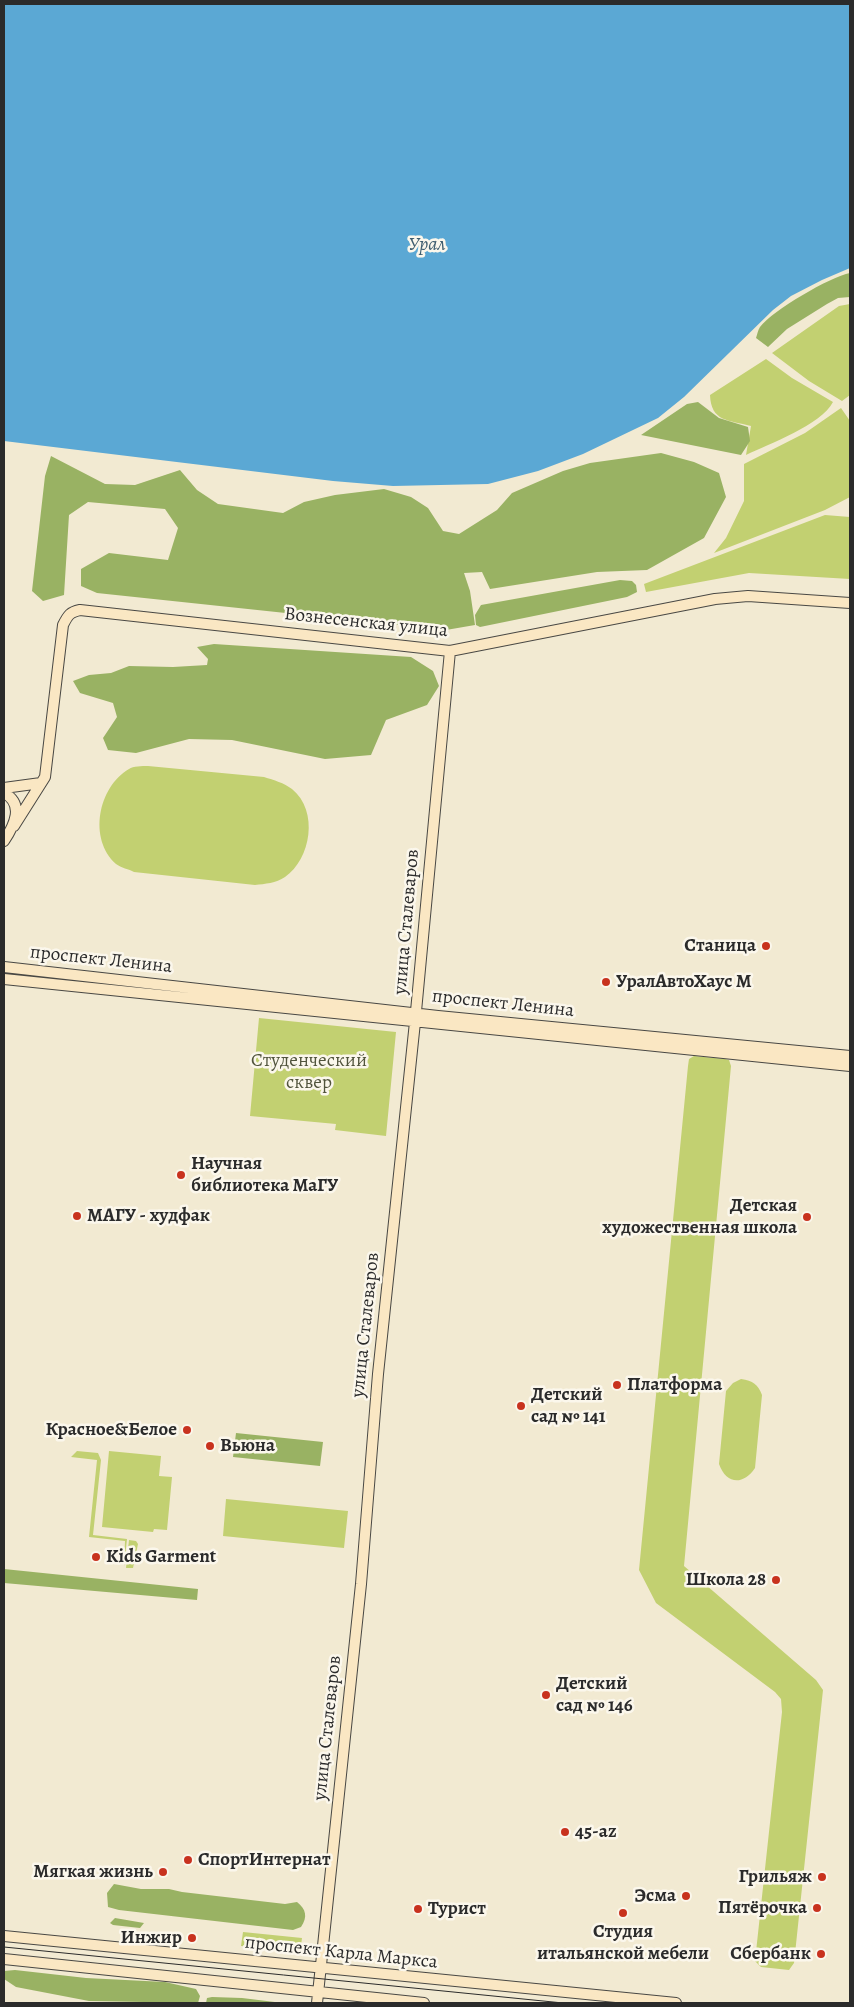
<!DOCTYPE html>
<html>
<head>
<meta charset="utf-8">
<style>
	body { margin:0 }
	#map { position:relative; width:854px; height:2007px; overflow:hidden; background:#f2ead2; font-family:Alegreya,serif }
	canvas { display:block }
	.frame { position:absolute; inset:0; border:5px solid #2b2b2b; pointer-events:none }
</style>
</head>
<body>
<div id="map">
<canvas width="854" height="2007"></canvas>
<div class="frame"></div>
</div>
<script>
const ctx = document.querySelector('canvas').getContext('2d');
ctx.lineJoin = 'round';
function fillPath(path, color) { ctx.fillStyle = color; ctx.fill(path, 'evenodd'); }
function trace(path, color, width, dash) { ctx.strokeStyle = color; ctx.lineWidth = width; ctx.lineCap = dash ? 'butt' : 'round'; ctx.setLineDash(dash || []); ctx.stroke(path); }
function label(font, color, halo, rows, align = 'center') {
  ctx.font = font + ' Alegreya,serif'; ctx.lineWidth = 5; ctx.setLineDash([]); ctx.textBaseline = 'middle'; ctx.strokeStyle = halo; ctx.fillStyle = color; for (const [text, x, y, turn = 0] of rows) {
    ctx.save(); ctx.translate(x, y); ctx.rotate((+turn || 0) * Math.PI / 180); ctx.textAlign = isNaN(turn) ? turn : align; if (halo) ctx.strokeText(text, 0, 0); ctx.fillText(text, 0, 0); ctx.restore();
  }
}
const green = new Path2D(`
	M850,304V395L842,401L809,381L772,353L839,306Z
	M766,359L792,378L833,402C821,425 769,444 746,455L751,426C729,420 711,422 710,395Z
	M841,408L850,421V497L825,510L714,553L726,538L744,501V464L805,433Z
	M825,515L850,517V579L749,573L646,592L644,584Z
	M148,766L264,777C274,780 284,783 292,789C319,811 311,859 285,877C276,883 265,884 255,885L134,872C129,869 121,868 116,864C88,839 98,787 129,769C133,766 142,766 148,766Z
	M259,1018L396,1032L386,1136L335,1130L336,1124L250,1116Z
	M694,1056L725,1059L729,1060L731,1066L684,1566L816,1680L823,1690L794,1963L789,1970L761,1967L755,1961L782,1712L781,1699L775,1692L656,1603L639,1570L688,1066L689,1059Z
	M741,1379C753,1381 758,1384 762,1395L755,1468C743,1486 726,1484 719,1464L726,1391L733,1383Z
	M77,1451L98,1453L101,1460L93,1535L127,1539L124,1567L125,1541L89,1537L97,1460L71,1457Z
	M109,1451L161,1456L159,1476L172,1477L167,1530L154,1529L153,1532L102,1527Z
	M226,1499L348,1511L344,1548L223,1536Z
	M129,1540L136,1541L138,1544L133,1568H126Z
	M243,1932L302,1938L300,1953L241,1946Z`);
const forest = new Path2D(`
	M850,273V297L838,298L827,304L787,329L768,347L756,338C757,335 758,330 760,327C773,310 830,277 850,273Z
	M698,402L719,418L748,427L750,441L741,455L641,435L687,404Z
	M661,453L694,462L719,473L726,497L704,538L647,570L597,572L490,589L482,572L464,573L470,591L475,625L446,630L97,593L81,586V569L109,553L168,560L178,528L165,509L88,502L69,515L64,595L43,601L32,591L45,476L51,456L105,484L135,485L180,470L197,490L218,504L283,513L304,502L335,495L384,489L411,497L428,508L443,531L459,534L497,510L512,493L563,471L590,463Z
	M620,580L632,581L636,585L637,592L627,597L480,627L476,625L475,615L481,605Z
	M214,644L411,657L433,671L439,686L427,705L386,720L371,755L325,759L232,740L189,739L136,753L108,750L103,738L117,717L113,703L80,693L73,681L89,675L111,673L129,666L173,667L207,665L208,659L197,647Z
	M236,1433L323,1442L320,1466L233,1457Z
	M4,1569L198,1589L197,1600L4,1583Z
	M114,1884L141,1889H169L182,1892L285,1904L297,1902C306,1909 308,1917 301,1927L293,1930L119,1910L108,1907L107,1893Z
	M115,1918L144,1923L140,1928L113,1925L110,1923Z
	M15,1970L86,1978L165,1982L196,1989L200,1996L198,2003L89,2001L16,1987L4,1979V1971Z
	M212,1997L242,1998L283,2003H206L207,1998Z`);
const water = new Path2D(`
	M4,4H850V268L822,280L791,296L773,310L684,397L658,418L583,454L538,471L488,484L393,486L333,481L4,441Z`);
const secondary = new Path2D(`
	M4,788L41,783
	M4,793C25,804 14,826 4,841
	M14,826L45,777L63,625C68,615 70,612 80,610L450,651L715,599L748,596L850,603
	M4,967L438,1016L850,1056
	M4,979L850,1066
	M4,1936L676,2003
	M4,1959L424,2003
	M317,2003L361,1584L378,1374L415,1022L450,651`);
const tram = new Path2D(`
	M4,1947L563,2003`);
const markers = [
	[766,946,5,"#c8321e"],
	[606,982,5,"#c8321e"],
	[181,1175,5,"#c8321e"],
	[77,1216,5,"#c8321e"],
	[807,1217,5,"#c8321e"],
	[617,1385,5,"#c8321e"],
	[521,1406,5,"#c8321e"],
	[187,1430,5,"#c8321e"],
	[210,1446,5,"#c8321e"],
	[96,1557,5,"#c8321e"],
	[776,1580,5,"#c8321e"],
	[546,1695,5,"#c8321e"],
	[565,1832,5,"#c8321e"],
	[188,1860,5,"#c8321e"],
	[163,1872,5,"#c8321e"],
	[822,1877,5,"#c8321e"],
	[686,1896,5,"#c8321e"],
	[817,1908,5,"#c8321e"],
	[418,1909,5,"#c8321e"],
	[623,1913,5,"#c8321e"],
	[192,1938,5,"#c8321e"],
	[821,1954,5,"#c8321e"]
];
const streetNames = [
	["Вознесенская улица",366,623,6],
	["улица Сталеваров",407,922,-85],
	["проспект Ленина",101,960,6],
	["проспект Ленина",503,1004,6],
	["улица Сталеваров",366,1325,-84],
	["улица Сталеваров",328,1728,-84],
	["проспект Карла Маркса",341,1953,6]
];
const poiNames = [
	["Станица",756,946,"right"],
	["УралАвтоХаус М",616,982],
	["Научная",191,1164],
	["библиотека МаГУ",191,1186],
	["Детская",797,1206,"right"],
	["художественная школа",797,1228,"right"],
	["МАГУ - худфак",87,1216],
	["Платформа",627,1385],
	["Детский",531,1395],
	["сад № 141",531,1417],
	["Красное&Белое",177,1430,"right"],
	["Вьюна",220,1446],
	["Kids Garment",106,1557],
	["Школа 28",766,1580,"right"],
	["Детский",556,1684],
	["сад № 146",556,1706],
	["45-az",575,1832],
	["СпортИнтернат",198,1860],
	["Мягкая жизнь",153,1872,"right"],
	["Грильяж",812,1877,"right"],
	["Эсма",676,1896,"right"],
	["Пятёрочка",807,1908,"right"],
	["Турист",428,1909],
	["Студия",623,1932,"center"],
	["итальянской мебели",623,1954,"center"],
	["Инжир",182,1938,"right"],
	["Сбербанк",811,1954,"right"]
];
const parkNames = [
	["Студенческий",309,1061],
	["сквер",309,1083]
];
const waterNames = [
	["Урал",427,245]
];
fillPath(green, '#c2d071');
fillPath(forest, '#99b263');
fillPath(water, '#5ba8d4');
trace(secondary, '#494844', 12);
trace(secondary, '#fae7c3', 10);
trace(tram, '#2b2b2b', 1);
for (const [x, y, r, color] of markers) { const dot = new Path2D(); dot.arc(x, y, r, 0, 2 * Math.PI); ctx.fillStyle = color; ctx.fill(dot); trace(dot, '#fbf7ec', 2); }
label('19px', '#2b2b2b', '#fbf7ec', streetNames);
label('bold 19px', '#2b2b2b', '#fbf7ec', poiNames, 'left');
label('19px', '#51543c', '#fbf7ec', parkNames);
label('italic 20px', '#3e5d6f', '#fbf7ec', waterNames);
</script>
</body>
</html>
